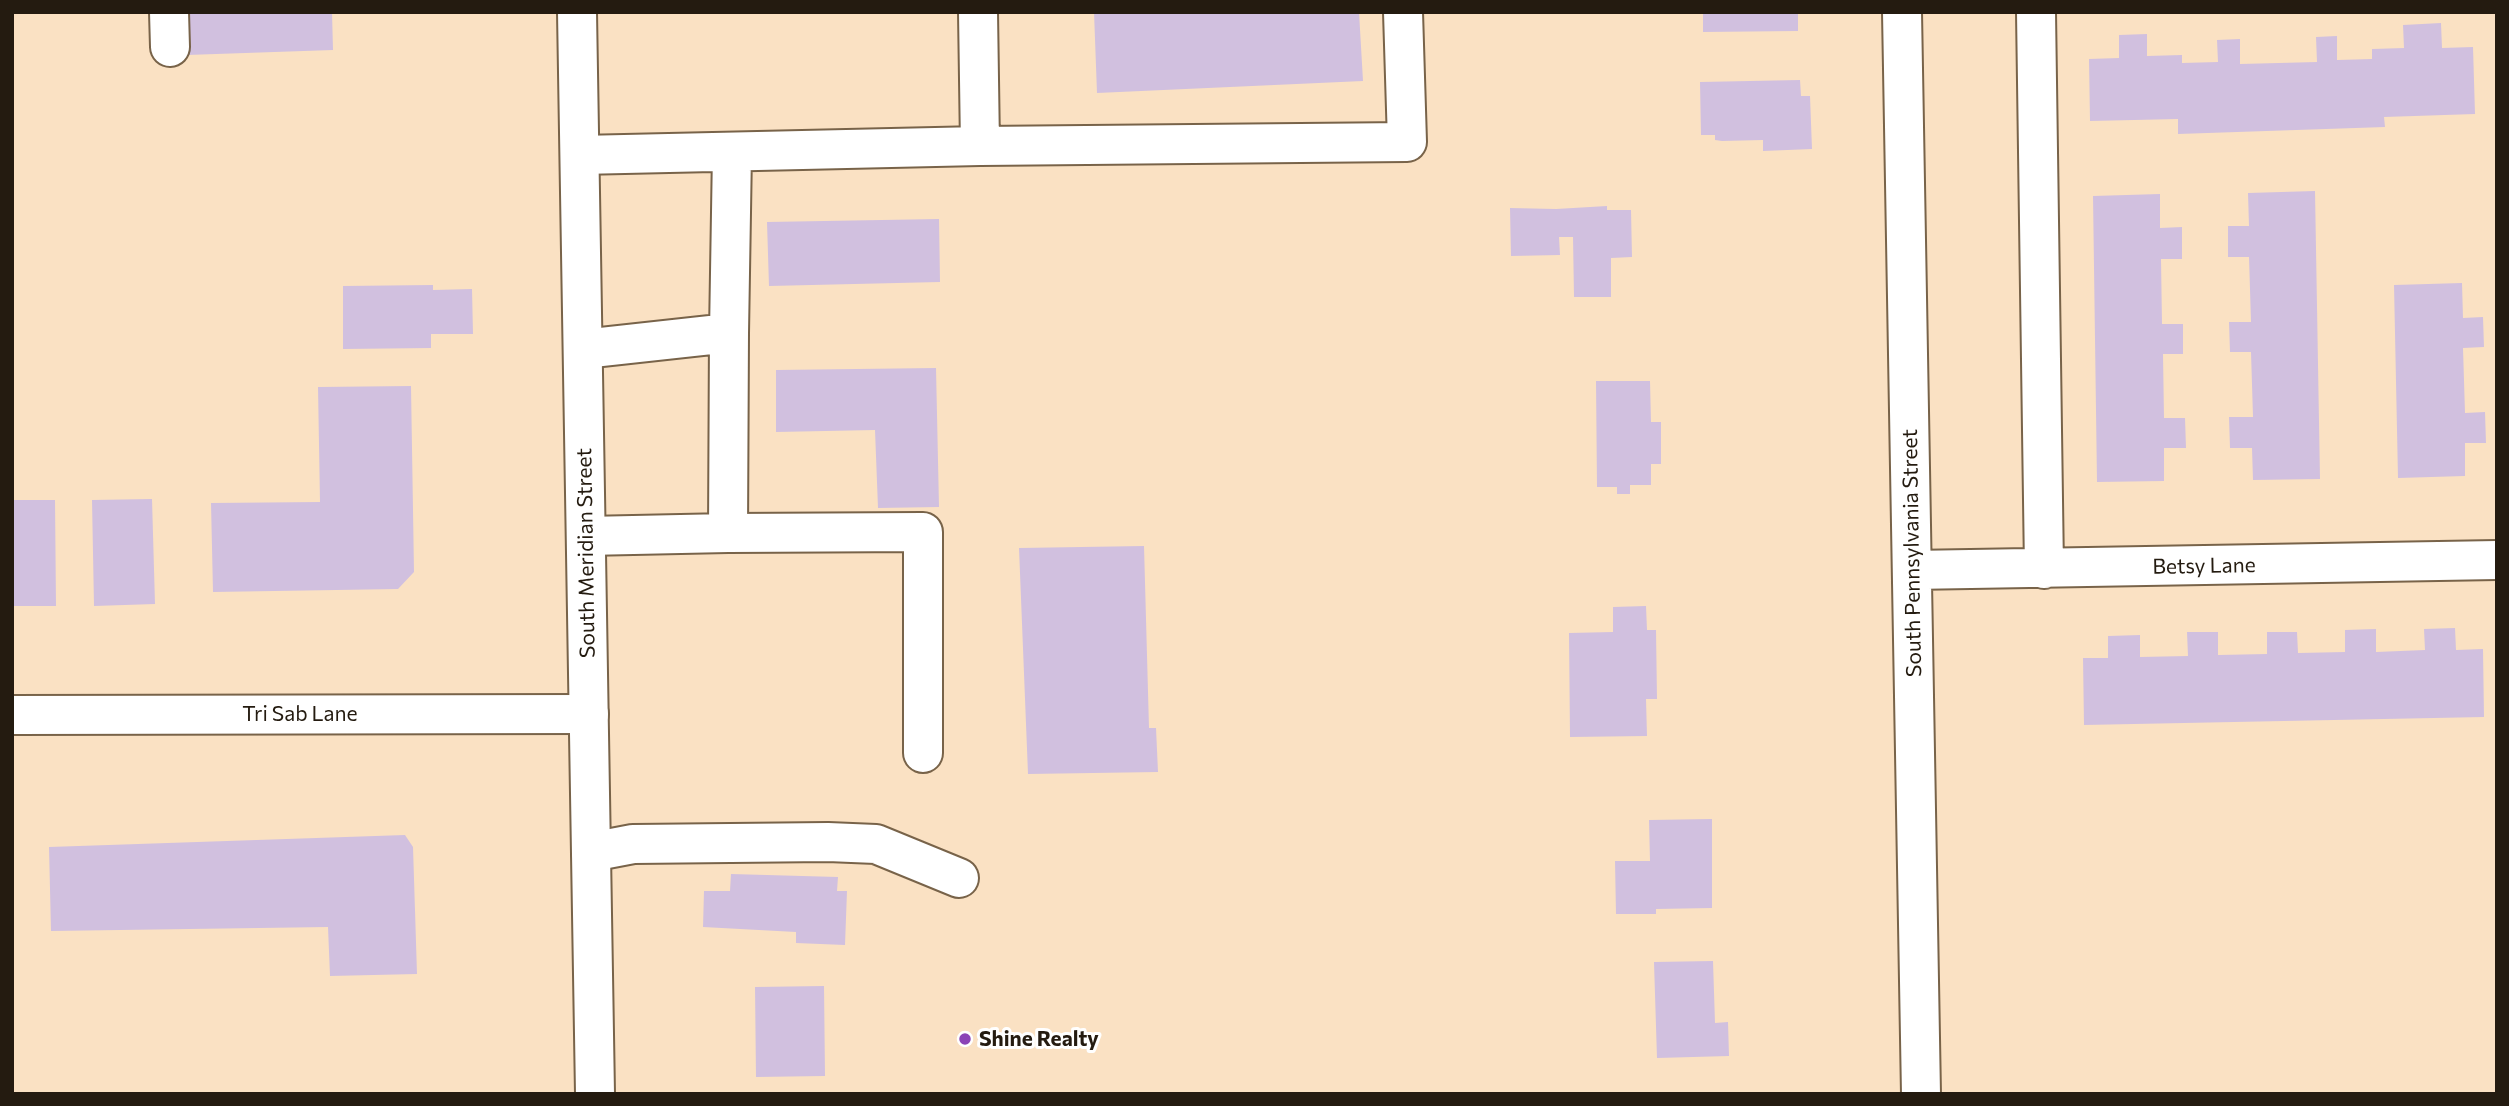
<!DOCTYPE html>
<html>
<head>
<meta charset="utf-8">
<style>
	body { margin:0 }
	#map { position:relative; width:2509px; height:1106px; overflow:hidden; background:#fae1c3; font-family:Commissioner,sans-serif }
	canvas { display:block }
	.frame { position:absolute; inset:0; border:14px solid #241b10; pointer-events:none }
</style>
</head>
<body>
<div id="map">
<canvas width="2509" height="1106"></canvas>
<div class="frame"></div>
</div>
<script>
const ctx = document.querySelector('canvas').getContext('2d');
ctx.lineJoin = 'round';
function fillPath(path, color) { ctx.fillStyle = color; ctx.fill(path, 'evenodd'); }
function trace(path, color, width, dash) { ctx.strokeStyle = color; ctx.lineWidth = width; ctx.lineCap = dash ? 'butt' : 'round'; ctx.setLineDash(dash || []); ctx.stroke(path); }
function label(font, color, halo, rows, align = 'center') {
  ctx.font = font + ' Commissioner,sans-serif'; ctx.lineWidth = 6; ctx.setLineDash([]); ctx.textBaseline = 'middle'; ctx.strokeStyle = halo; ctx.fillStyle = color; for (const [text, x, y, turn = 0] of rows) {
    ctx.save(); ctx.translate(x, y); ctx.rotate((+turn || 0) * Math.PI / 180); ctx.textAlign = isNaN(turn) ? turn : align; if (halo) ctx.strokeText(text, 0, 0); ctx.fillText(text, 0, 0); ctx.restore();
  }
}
const building = new Path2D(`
	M186,12H332L333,50L187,55Z
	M1094,12H1359L1363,81L1097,93Z
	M1703,12H1798V31L1703,32Z
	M2441,23L2442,48L2473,47L2475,114L2384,117L2385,127L2178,134V119L2090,121L2089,59L2119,58V35L2147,34V56L2182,55V63L2218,62L2217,40L2240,39V64L2317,62L2316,37L2337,36V60L2372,59V49L2404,48L2403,25Z
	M1800,80L1801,96H1810L1812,149L1763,151V140L1722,141L1715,140V135H1701L1700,82Z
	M2315,191L2320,479L2253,480L2252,448H2230L2229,417H2253L2251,352H2230L2229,322H2251L2249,257H2228V226H2249L2248,193Z
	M2160,194V228L2182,227V259H2161L2162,324H2183V354H2163L2164,418H2185L2186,448H2164V481L2097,482L2093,196Z
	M1607,206V210H1631L1632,257L1611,258V297H1574L1573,237H1559L1560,255L1511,256L1510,208L1556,209Z
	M939,219L940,282L769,286L767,222Z
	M2462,283L2463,318L2483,317L2484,347L2463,348L2465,413L2485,412L2486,443H2465V476L2398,478L2394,285Z
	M433,285V290L472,289L473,334H431V348L343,349V286Z
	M936,368L939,507L878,508L875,430L776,432V370Z
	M1596,381H1650L1651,422H1661V464H1651V485H1630V494H1617V487H1597Z
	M411,386L414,572L398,589L213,592L211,503L320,502L318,387Z
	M152,499L155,604L94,606L92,500Z
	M12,500H55L56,606H12Z
	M1144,546L1149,728H1156L1158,772L1028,774L1019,548Z
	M1646,606L1647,630H1656L1657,699H1646L1647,736L1570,737L1569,633L1613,632V607Z
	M2455,628L2456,650L2483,649L2484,717L2084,725L2083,658H2108V636L2140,635V657L2188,656L2187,632H2218V655L2267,654V632H2297L2298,653L2345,652V630L2376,629V652L2425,650L2424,629Z
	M1712,819V908L1656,909V914H1616L1615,861H1650L1649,820Z
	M405,835L413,847L417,974L330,976L328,927L51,931L49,847Z
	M731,874L838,877L837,891H847L845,945L796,943V932L703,927L704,891H730Z
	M1713,961L1715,1023L1728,1022L1729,1056L1657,1058L1654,962Z
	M824,986L825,1076L756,1077L755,987Z`);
const minor = new Path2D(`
	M169,12L170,47
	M1902,12L1921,1094
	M2036,12L2044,569
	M980,146L1407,142L1403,12
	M580,155L980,146L978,12
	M583,349L729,333L732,152
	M728,533L923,532V753
	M586,536L728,533L729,333
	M1912,570L2497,560
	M12,715L589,714
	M591,852L633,844L828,842L876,844L959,878`);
const major = new Path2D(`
	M577,12L595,1094`);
const markers = [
	[965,1039,7,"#8b43b6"]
];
const streetNames = [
	["South Meridian Street",586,553,-91],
	["South Pennsylvania Street",1912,553,-91],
	["Betsy Lane",2204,566,-1],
	["Tri Sab Lane",300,714]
];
const poiNames = [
	["Shine Realty",979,1039]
];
fillPath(building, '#d1c0df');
trace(minor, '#786349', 42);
trace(major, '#786349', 42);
trace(minor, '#fff', 38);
trace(major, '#fff', 38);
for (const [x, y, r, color] of markers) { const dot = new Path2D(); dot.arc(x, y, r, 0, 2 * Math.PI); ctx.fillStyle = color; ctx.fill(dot); trace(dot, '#fff', 2.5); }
label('21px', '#241b10', '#fff', streetNames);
label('bold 21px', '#241b10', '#fff', poiNames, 'left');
</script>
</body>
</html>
